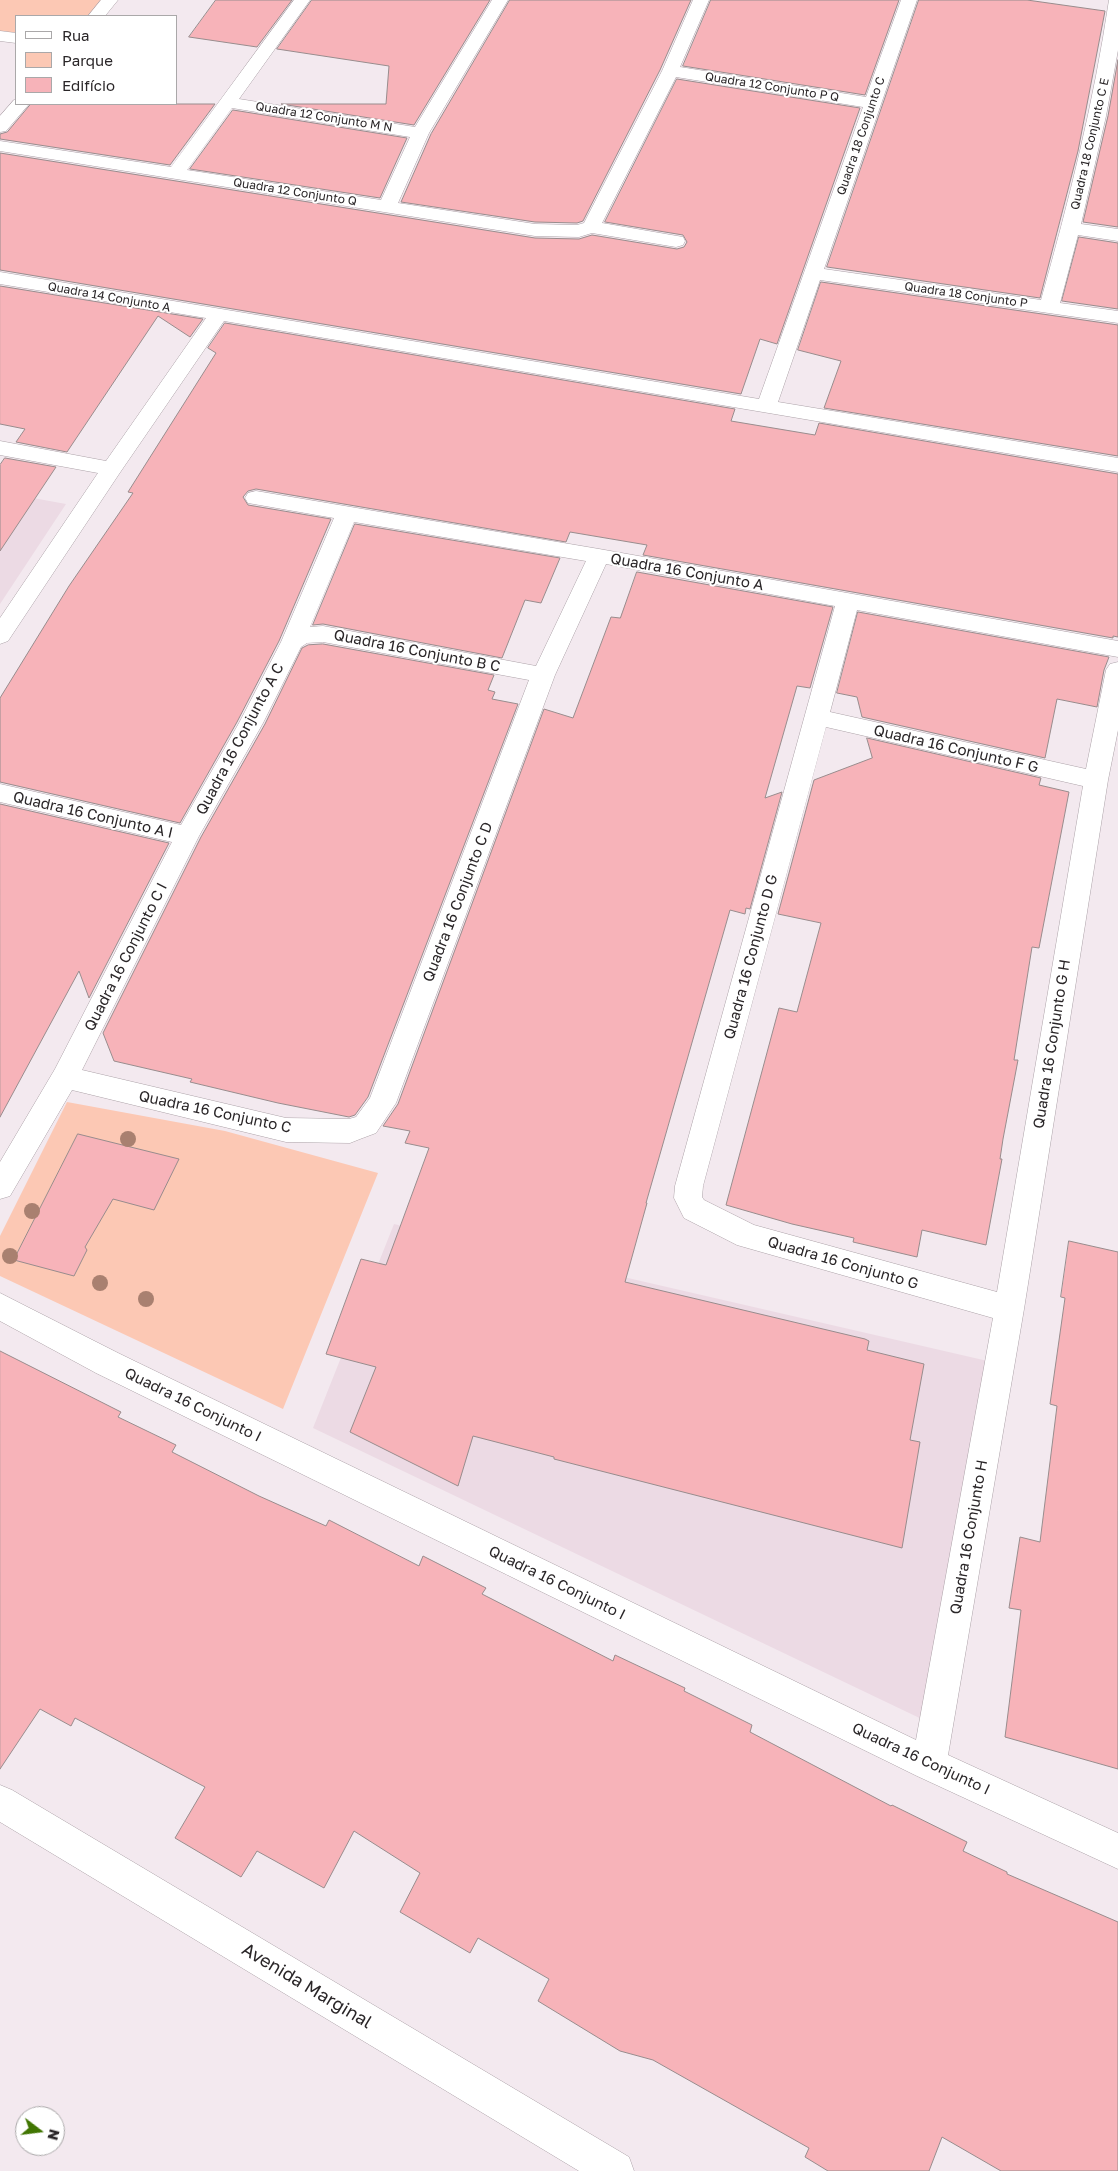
<!DOCTYPE html>
<html>
<head>
<meta charset="utf-8">
<style>
	body { margin:0 }
	#map { position:relative; width:1118px; height:2171px; overflow:hidden; background:#f3e9ef; font-family:"Golos Text",sans-serif }
	canvas { display:block }
	.legend { position:absolute; left:15px; top:15px; width:162px; height:90px; box-sizing:border-box; background:#fff; border:1px solid #aaa8a9; margin:0; padding:6px 9px; list-style:none; font-size:15px; color:#2a2628 }
	.legend li { display:flex; align-items:center; gap:10px; height:25px }
	.legend b { width:25px; border:1px solid #aaa8a9 }
	.north { position:absolute; left:15px; top:2106px; width:50px; height:50px; box-sizing:border-box; background:#fff; border:1px solid #aaa8a9; border-radius:50%; rotate:105deg; font-size:14px; font-weight:700; line-height:20px; text-align:center; color:#2a2628 }
	.north::after { content:''; display:block; margin:auto; width:18px; height:22px; background:#417602; clip-path:polygon(50% 0,100% 100%,50% 72%,0 100%) }
</style>
</head>
<body>
<div id="map">
<canvas width="1118" height="2171"></canvas>
<ul class="legend">
<li><b style="height:6px;background:#fff"></b>Rua</li>
<li><b style="height:14px;background:#fcc8b4"></b>Parque</li>
<li><b style="height:14px;background:#f7b3b9"></b>Edifício</li>
</ul>
<div class="north">N</div>
</div>
<script>
const ctx = document.querySelector('canvas').getContext('2d');
ctx.lineJoin = 'round';
function fillPath(path, color) { ctx.fillStyle = color; ctx.fill(path, 'evenodd'); }
function trace(path, color, width, dash) { ctx.strokeStyle = color; ctx.lineWidth = width; ctx.lineCap = dash ? 'butt' : 'round'; ctx.setLineDash(dash || []); ctx.stroke(path); }
function label(font, color, halo, rows, align = 'center') {
  ctx.font = font + ' "Golos Text",sans-serif'; ctx.lineWidth = 4; ctx.setLineDash([]); ctx.textBaseline = 'middle'; ctx.strokeStyle = halo; ctx.fillStyle = color; for (const [text, x, y, turn = 0] of rows) {
    ctx.save(); ctx.translate(x, y); ctx.rotate((+turn || 0) * Math.PI / 180); ctx.textAlign = isNaN(turn) ? turn : align; if (halo) ctx.strokeText(text, 0, 0); ctx.fillText(text, 0, 0); ctx.restore();
  }
}
const built = new Path2D(`
	M0,492L66,504L0,604Z
	M394,1224L992,1362L930,1723L313,1428Z`);
const green = new Path2D(`
	M0,0H105L90,16H16V33L0,31Z
	M67,1102L225,1131L378,1173L283,1409L0,1276V1236Z`);
const building = new Path2D(`
	M216,0H292L257,47L189,37Z
	M312,0H490L414,125L281,104H386L389,66L277,49Z
	M510,0H691L660,70L583,221L577,223L535,222L401,202L431,134Z
	M711,0H899L865,95L683,66Z
	M919,0H1027L1105,11L1078,151L1040,298L827,267Z
	M1118,60V227L1083,222L1108,116Z
	M677,79L860,108L777,344L760,339L741,394L0,270V153L535,238L579,239L592,235L677,249L684,247L687,242L683,235L605,222Z
	M31,104H215L170,165L0,139V134L7,132Z
	M233,110L407,138L380,198L190,169Z
	M1079,237L1118,243V309L1062,301Z
	M821,282L1118,325V456L824,408L841,361L798,350Z
	M0,286L203,319L190,337L158,316L67,452L16,442L25,429L0,424Z
	M225,323L735,409L731,421L815,435L819,423L1118,474V637L1113,636V638L643,555L647,545L570,532L566,542L256,489L248,491L243,497L248,505L331,519L279,641L237,722L180,823L0,782V698L69,586L133,493L128,492L216,353L208,348Z
	M5,458L56,467L0,551V465Z
	M355,524L560,558L541,603L525,600L502,658L323,624L313,625Z
	M637,572L833,607L810,688L797,686L765,798L782,792L750,909L746,908L745,914L730,910L646,1203H647L625,1282L865,1339L869,1341L867,1350L924,1364L910,1440L920,1442L902,1548L554,1459V1457L473,1436L458,1486L350,1432L376,1367L326,1354L361,1259L386,1265L429,1148L405,1143L410,1131L383,1126L398,1104L544,709L573,718L611,617L620,618Z
	M858,612L1109,657L1104,670L1097,707L1057,699L1045,758L862,717L857,697L837,693Z
	M323,644L494,675L488,690L495,692L492,699L518,704L368,1097L355,1115L349,1117L278,1103L190,1082L192,1079L114,1061L103,1033L201,837L265,724L302,648L308,645Z
	M867,738L1041,778L1039,785L1069,792L1039,948L1032,947L1014,1060H1018L1003,1139L1000,1159H1002L986,1245L922,1230L917,1257L853,1242L854,1238L792,1224L726,1205L779,1008L797,1012L821,923L778,914L814,780L872,758Z
	M0,804L169,843L89,998L79,971L0,1117Z
	M78,1134L179,1159L154,1210L113,1199L85,1247L87,1250L74,1276L14,1260Z
	M1069,1241L1118,1252V1769L1005,1737L1021,1610L1009,1608L1020,1537L1040,1542L1057,1406L1050,1404L1065,1298L1061,1297Z
	M0,1351L121,1412L118,1417L176,1445L172,1452L259,1496L326,1526L329,1520L419,1566L423,1556L486,1588L482,1594L613,1661L615,1655L685,1688L684,1691L752,1725L750,1732L891,1806L892,1805L967,1842L963,1851L1007,1872V1874L1118,1922V2171H1001L942,2137L929,2171H828L805,2157L809,2148L653,2060L620,2051L538,2001L549,1979L478,1938L470,1953L400,1912L420,1873L354,1831L324,1888L257,1851L241,1877L175,1838L205,1787L75,1718L71,1726L40,1709L0,1769Z`);
const minor = new Path2D(`
	M101,0H118L105,16H88Z
	M294,0H310L239,99L415,127L492,0H508L429,133L398,203L535,224L577,225L584,223L662,71L693,0H709L680,67L866,97L901,0H917L824,269L1041,300C1069,201 1094,102 1109,0H1118V50L1106,116L1081,224L1118,229V241L1078,235L1060,303L1118,311V323L820,280L778,402L1118,458V472L224,321L119,474L8,641L0,644V618L98,473L0,455V441L106,461L206,318L0,284V272L759,399L863,107L676,77L602,223L683,237L685,241L683,245L676,247L592,233L579,237L535,236L0,151V141L171,167ZM232,108L410,137L381,200L187,170Z
	M0,31L16,33V43L0,41Z
	M14,100H16V104H29L6,131L0,132V116Z
	M256,491L599,549L1118,641V657L857,610L830,712L1086,769L1106,670L1110,664L1118,662V730L1108,780L1024,1309L948,1755L1118,1833V1869L917,1776L96,1373L0,1321V1293L118,1353L916,1740L993,1318L737,1245L684,1218L674,1198L675,1186L835,606L606,564L555,675L396,1103L376,1133L360,1139L350,1143L286,1142L72,1090L10,1196L0,1199V1162L55,1069L172,842L0,802V784L181,825L239,723L281,642L334,518L248,503L245,498L248,493ZM354,522L586,561L536,666L323,626L310,627ZM323,642L529,680L370,1098L356,1117L349,1119L286,1118L82,1070L199,836L263,723L301,647L307,643ZM826,727L1083,786L997,1292L754,1225L704,1200L702,1197L703,1186Z
	M0,1785L12,1790L629,2157L634,2171H579L0,1822Z`);
const trees = [
	[128,1139],
	[32,1211],
	[10,1256],
	[100,1283],
	[146,1299]
];
const farStreetnames = [
	["Quadra 12 Conjunto P Q",772,87,9],
	["Quadra 12 Conjunto M N",324,117,9],
	["Quadra 18 Conjunto C",861,136,-71],
	["Quadra 18 Conjunto C E",1090,144,-77],
	["Quadra 12 Conjunto Q",295,192,9],
	["Quadra 18 Conjunto P",966,295,8],
	["Quadra 14 Conjunto A",109,297,10]
];
const streetNames = [
	["Quadra 16 Conjunto A",687,572,10],
	["Quadra 16 Conjunto B C",417,651,11],
	["Quadra 16 Conjunto A C",240,739,-62],
	["Quadra 16 Conjunto F G",956,749,13],
	["Quadra 16 Conjunto A I",93,815,13],
	["Quadra 16 Conjunto C D",458,902,-69],
	["Quadra 16 Conjunto C I",126,957,-63],
	["Quadra 16 Conjunto D G",751,957,-75],
	["Quadra 16 Conjunto G H",1052,1044,-81],
	["Quadra 16 Conjunto C",215,1112,12],
	["Quadra 16 Conjunto G",843,1263,16],
	["Quadra 16 Conjunto I",193,1405,26],
	["Quadra 16 Conjunto H",969,1537,-80],
	["Quadra 16 Conjunto I",557,1583,26],
	["Quadra 16 Conjunto I",921,1759,25]
];
const nearStreetnames = [
	["Avenida Marginal",307,1986,31]
];
fillPath(built, '#ecdae4');
fillPath(green, '#fcc8b4');
fillPath(building, '#f7b3b9');
trace(building, '#988c8d', 1);
trace(minor, '#aca2a8', 1);
fillPath(minor, '#fff');
ctx.fillStyle = '#a98070';
for (const [x, y] of trees) { ctx.beginPath(); ctx.arc(x, y, 8, 0, 2 * Math.PI); ctx.fill(); }
label('12px', '#2a2628', '#fff', farStreetnames);
label('15px', '#2a2628', '#fff', streetNames);
label('18px', '#2a2628', '#fff', nearStreetnames);
</script>
</body>
</html>
